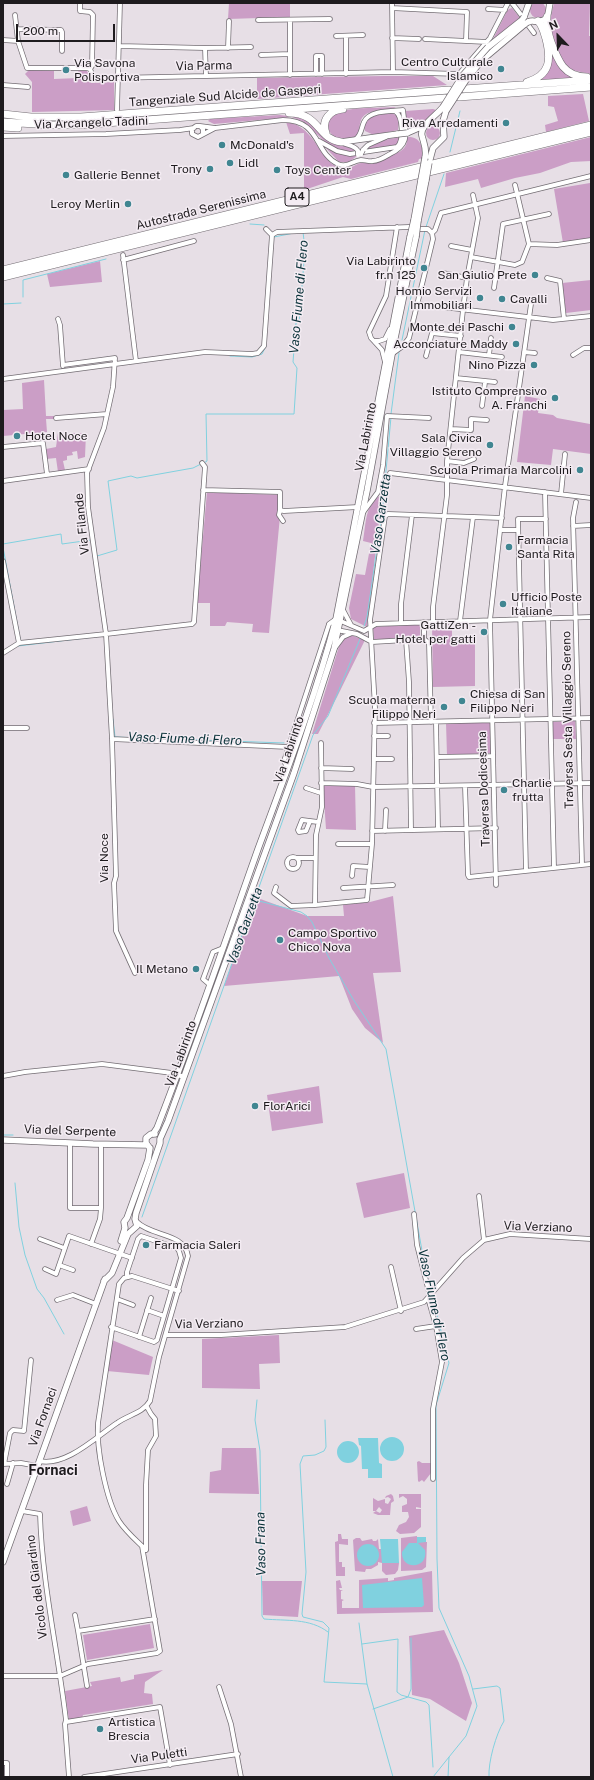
<!DOCTYPE html>
<html>
<head>
<meta charset="utf-8">
<style>
	body { margin:0 }
	#map { position:relative; width:594px; height:1780px; overflow:hidden; background:#e7dfe6; font-family:"Public Sans",sans-serif }
	canvas { display:block }
	.frame { position:absolute; inset:0; border:4px solid #1e1b1e; pointer-events:none }
	.north { position:absolute; left:538px; top:16px; width:40px; height:40px; -webkit-text-stroke:3px #f4ecf3; paint-order:stroke; rotate:337deg; font-size:11px; font-weight:700; line-height:16px; text-align:center; color:#1e1b1e }
	.north::after { content:''; display:block; margin:auto; width:14px; height:18px; background:#1e1b1e; clip-path:polygon(50% 0,100% 100%,50% 72%,0 100%) }
	.scale { position:absolute; left:16px; top:24px; width:99px; height:18px; box-sizing:border-box; border:2px solid #1e1b1e; border-top:0; padding-left:5px; font-size:12px; line-height:14px; white-space:nowrap; color:#1e1b1e; -webkit-text-stroke:3px #f4ecf3; paint-order:stroke }
</style>
</head>
<body>
<div id="map">
<canvas width="594" height="1780"></canvas>
<div class="frame"></div>
<div class="north">N</div>
<div class="scale">200 m</div>
</div>
<script>
const ctx = document.querySelector('canvas').getContext('2d');
ctx.lineJoin = 'round';
function fillPath(path, color) { ctx.fillStyle = color; ctx.fill(path, 'evenodd'); }
function trace(path, color, width, dash) { ctx.strokeStyle = color; ctx.lineWidth = width; ctx.lineCap = dash ? 'butt' : 'round'; ctx.setLineDash(dash || []); ctx.stroke(path); }
function label(font, color, halo, rows, align = 'center') {
  ctx.font = font + ' "Public Sans",sans-serif'; ctx.lineWidth = 3; ctx.setLineDash([]); ctx.textBaseline = 'middle'; ctx.strokeStyle = halo; ctx.fillStyle = color; for (const [text, x, y, turn = 0] of rows) {
    ctx.save(); ctx.translate(x, y); ctx.rotate((+turn || 0) * Math.PI / 180); ctx.textAlign = isNaN(turn) ? turn : align; if (halo) ctx.strokeText(text, 0, 0); ctx.fillText(text, 0, 0); ctx.restore();
  }
}
const green = new Path2D(`
	M530 10a8 8 0 1 1 16 0a8 8 0 1 1-16 0Z
	M229,3H290V17L228,19Z
	M554,3H590L589,36H591V74L571,70L560,59L549,26Z
	M512,8L520,18L493,39L507,11L509,9Z
	M547,36L556,61L574,78L537,80L545,74Z
	M29,70L54,71V79L78,78V71H87L91,78V83L114,82V110L32,112V82L25,74Z
	M384,76H433L447,85L257,99V78Z
	M583,94L589,121L546,132L545,125L558,121L554,107L548,106V96Z
	M396,107C386,113 367,107 361,120C359,125 360,131 357,136C335,151 312,119 342,111C357,107 380,108 396,107Z
	M433,109L436,110C428,119 418,127 407,129L405,111Z
	M391,113L396,115L399,120L398,130L374,135L365,131L364,126L367,119L378,115Z
	M280,115L303,118L340,144L351,147L356,151L352,152L338,149L326,143L304,122L292,117L214,124L208,121L210,119Z
	M286,122C319,126 320,171 347,168C352,168 356,164 361,163C366,161 371,163 376,162C381,161 386,158 390,156C400,152 408,149 407,137C420,136 423,146 423,158L419,159L418,162L351,179L343,177L304,190V133L290,134Z
	M426 133a7 7 0 1 1 14 0a7 7 0 1 1-14 0Z
	M400,137L397,144L395,146L366,150C371,141 390,139 400,137Z
	M591,137V161L571,162L540,173L515,178L481,188L478,179L445,187L446,173Z
	M325,147C335,152 345,157 357,154V156L349,162H339Z
	M590,183L591,238L563,243L554,189Z
	M100,261L102,282L50,287L47,274Z
	M591,280V310L566,313L562,283Z
	M44,380L46,416H56V419H46L47,432L3,436V410L23,409L22,383Z
	M525,396L540,399L538,413L553,415L557,418L590,424L591,413V454L553,449L551,465L517,462Z
	M58,433H86L85,457L78,459L77,451L72,452L73,455L67,456V460L63,461L65,470L58,472L56,458L46,459V449L56,447Z
	M207,492L282,495L269,633L252,632L253,624L227,622L225,626H210V603H197Z
	M382,495L367,627L351,619L349,608L356,574L365,575L371,543L363,541C366,525 365,501 382,495Z
	M420,624V637L374,640L373,627Z
	M432,624H452V639L475,638V686L433,687Z
	M350,635L365,640L337,697L318,734H312L341,640Z
	M575,721L576,739H553L552,722Z
	M490,722L491,753L447,755L446,723Z
	M355,785L356,830L326,829L323,786Z
	M393,896L401,972L373,973L383,1043L365,1028L352,1009L339,976L224,986L255,897L307,916H344L343,905L370,902Z
	M319,1086L323,1123L272,1131L267,1095Z
	M404,1173L410,1208L364,1218L356,1183Z
	M279,1335L280,1363L259,1364L260,1389L202,1388V1339Z
	M112,1340L153,1357L149,1375L107,1371Z
	M222,1448H256L259,1494L209,1493L210,1472L221,1470Z
	M419,1461L422,1463H431V1473L424,1482L422,1480L419,1482L418,1481L417,1462Z
	M391,1494L393,1496L394,1501L391,1503L390,1515H378L373,1513L376,1511L380,1513L382,1510L379,1507L376,1511H373V1498L378,1501L385,1499V1503L388,1504L391,1499L388,1497L385,1498L386,1496Z
	M399,1494H421V1508L416,1507V1509H421V1527L414,1533L400,1534L396,1531L399,1525L406,1522L409,1517L408,1512H402V1506L407,1504V1499L403,1496L399,1498Z
	M87,1506L91,1521L73,1526L70,1511Z
	M338,1522V1534H341L342,1539H348V1545L339,1544V1562H342V1567H345V1576H336L335,1542L338,1541Z
	M417,1536V1542H427L426,1567L422,1570L401,1571V1538Z
	M356,1538H360L362,1541L372,1539L373,1541H376L378,1539L379,1549H382V1563L378,1562V1565L371,1569H366L365,1572L355,1571L353,1540Z
	M382,1563H399L398,1570L395,1574L386,1575L382,1571Z
	M432,1571L433,1612L337,1614L336,1581L340,1580L342,1588H339L340,1590H343L341,1591V1599L344,1600L342,1601V1608H359V1580L388,1578V1581L394,1580V1578Z
	M262,1581H302L298,1617L263,1615Z
	M150,1624L154,1648L87,1660L83,1635Z
	M444,1630L459,1663L472,1703L466,1721L430,1699L412,1695L409,1636Z
	M163,1670L145,1682L144,1693L152,1694L153,1704L83,1715L82,1718L69,1720L65,1691L92,1686L90,1682L120,1677L121,1682L134,1679V1675Z`);
const water = new Path2D(`
	M380 1449a12 12 0 1 1 24 0a12 12 0 1 1-24 0Z
	M358,1438H378L379,1463L382,1464V1478H368V1469H362L361,1446L359,1445Z
	M337 1452a11 11 0 1 1 22 0a11 11 0 1 1-22 0Z
	M417,1537H426V1542L418,1543L425,1550C429,1569 401,1571 402,1552L409,1543H417Z
	M380,1539H398L399,1563H382Z
	M357 1555a11 11 0 1 1 22 0a11 11 0 1 1-22 0Z
	M422,1578L424,1605L422,1607L363,1608L362,1585Z`);
const stream = new Path2D(`
	M450,152L460,111
	M250,224L264,225
	M426,227L444,174
	M274,237L294,233
	M23,297V280L106,259
	M3,304L21,303
	M402,340L425,230
	M230,356L252,357L262,354L266,346
	M391,414L399,353
	M204,463L207,461L206,414H294L297,368L293,362L296,323L299,322L305,249L303,232
	M3,544L61,534L62,544L91,540
	M3,547L20,639
	M97,556L117,550L108,481L131,476L137,478L193,468L201,464
	M97,559L106,623
	M3,572L4,578
	M3,582H4
	M364,626L367,617L382,514L391,417
	M18,646L102,636
	M113,719L115,737L284,743
	M259,901L301,912L307,916L312,922L329,958L353,999L386,1049L426,1273
	M3,1135H13
	M15,1183L19,1227L25,1255L37,1289L44,1298L64,1334
	M142,1217L313,735L328,716L360,639
	M427,1276L431,1290
	M432,1295L449,1363L436,1405L437,1559L439,1608L469,1676L477,1706L466,1736L449,1757L448,1777
	M257,1400L255,1420L260,1451L262,1616L264,1619C286,1621 310,1618 328,1632
	M325,1420L326,1447L324,1451L315,1455L303,1456L300,1464L306,1572L302,1614L303,1617L323,1622L329,1628L324,1682L367,1684L393,1777
	M359,1623L367,1684
	M362,1644L398,1639L397,1692L401,1695L426,1702L429,1705L433,1767
	M473,1689L497,1686L500,1688L504,1721C496,1734 488,1762 489,1777
	M373,1709L408,1697L411,1689V1638
	M433,1777L449,1757`);
const street = new Path2D(`
	M80,3V11L90,12L93,15L92,66L90,69L93,76L97,78H113L393,72L459,74L490,38L508,3
	M392,3L393,72
	M512,3L522,16
	M392,8L467,12L466,41
	M488,9L505,10
	M15,15L18,41L27,68H87L90,69
	M258,20L330,19
	M290,20V75
	M528,25L534,33
	M17,29L61,30L62,32V51
	M336,36L363,35
	M346,36V74
	M392,38L419,39
	M425,39L487,42
	M3,40L18,41
	M119,46L205,48L251,47
	M205,48L206,76
	M228,48L229,21
	M261,55L290,54
	M316,74V56H322V74
	M3,85L28,87
	M117,110L120,3
	M200,126L215,128L283,120C321,120 314,153 338,164C347,168 352,161 361,160C365,160 369,162 373,161C379,161 385,157 390,154C412,144 405,131 403,110C392,111 369,110 364,122C361,128 362,134 356,139
	M203,134V129L200,126H196L192,129V134L198,137L215,128
	M3,136L106,134L180,130L194,128
	M319,141L337,151L350,154L397,147C404,141 403,116 395,111
	M341,142C346,146 354,144 358,151
	M363,150L368,145L386,137
	M515,185L529,244
	M266,229L272,235
	M419,229H428L432,233
	M272,235L277,232L409,227
	M451,246L472,250
	M123,255L136,361
	M471,257L515,265L522,262L529,244L557,245L591,240
	M123,260L194,241
	M443,273L467,278
	M547,278L560,281L564,319
	M494,288L503,224L549,214
	M417,304L553,320L591,316
	M58,319L60,325L63,366
	M374,341H379L385,339L390,329
	M459,352L502,357
	M524,352L535,353
	M392,354L403,346L409,338L433,239L432,233L435,230L441,213L591,176
	M489,355L491,338
	M573,355L584,348H591
	M426,356L432,333L461,336
	M385,362L382,350L371,338L369,332L386,296L397,227
	M63,365L115,358L113,387L104,428L87,473L88,507L106,634L192,624L194,622L205,467L202,463
	M456,378L495,382
	M3,379L205,352L252,354L258,353L264,346L272,235
	M482,406L485,382
	M56,418L107,414
	M451,429L471,430V419L487,420
	M3,447L43,443L47,474
	M447,461L464,463L474,459
	M390,473L591,498
	M3,481L89,469
	M203,490L280,492V510L284,511L358,507
	M545,492L554,868
	M561,494L565,454
	M576,502L573,518L582,865
	M280,510L279,515L283,521
	M364,511L378,492L383,465L387,416L429,418
	M573,526L591,525
	M500,530H518
	M3,561L19,643L106,634L112,739L288,747
	M343,610L351,625
	M433,621V607L447,495V461L463,310L467,278L478,218L473,195
	M460,621L473,517
	M401,622V604L412,515
	M424,622V639
	M329,624L336,619L364,631L376,624L591,617
	M337,630L357,634L372,642L424,639
	M424,639L429,643L431,722
	M406,640L409,682L411,830
	M334,649L343,637L352,633
	M3,653L19,643
	M436,722L438,829
	M374,723L591,718
	M3,728H27
	M374,736H388
	M112,739L116,876L114,883L116,931L135,973
	M321,743L322,807L316,835L315,905L367,900L372,844L375,708L370,620L385,516L388,514L502,518
	M437,757L493,756
	M374,759H392
	M321,768L352,769
	M288,769L284,761L329,624
	M321,783L357,784L373,787L591,783
	M465,786L468,875L469,877L591,864
	M306,788L321,793
	M310,821L306,831L299,832L298,830L302,820L318,822
	M372,831L496,828
	M385,831L386,810
	M338,844H372
	M287 863a6 6 0 1 1 12 0a6 6 0 1 1-12 0Z
	M297,858H315
	M526,871L518,519H546
	M352,876L353,866L370,867
	M496,885L490,620L505,486L531,304
	M276,887L274,893L291,906L315,905
	M343,888L393,885
	M210,985L203,979L213,952L223,948
	M3,1076L25,1072L102,1064L172,1073L184,1077
	M70,1143V1208H101L100,1219L91,1244
	M101,1144V1208
	M479,1196L484,1240
	M414,1214L417,1245L430,1296
	M40,1239L64,1248
	M59,1265L73,1270
	M391,1267L401,1311
	M45,1269L56,1274L69,1236L132,1258
	M428,1298L436,1326L442,1362L433,1409V1479
	M117,1299L133,1305
	M57,1300L73,1295L96,1304
	M147,1310L164,1316
	M111,1327L154,1342L157,1340L181,1258L179,1251L177,1248L141,1236L138,1239L127,1272V1277
	M416,1329L436,1326
	M166,1335H221L345,1327L424,1302L463,1258L484,1240L510,1234L591,1239
	M139,1337L151,1298
	M39,1461C66,1467 96,1437 117,1423C128,1415 143,1413 150,1401L159,1357L188,1256C184,1232 152,1237 137,1222
	M3,1464L21,1463L37,1466
	M4,1464L10,1433L13,1430L24,1431L31,1360
	M7,1484L13,1463
	M22,1511L40,1514C42,1584 58,1651 66,1720L65,1724L69,1777
	M146,1550C137,1541 126,1532 119,1521C106,1500 96,1448 98,1423L119,1284L124,1278L132,1276L179,1291
	M146,1550V1485L148,1450L156,1436L155,1419L151,1414L147,1407
	M75,1615L78,1631
	M3,1676H60L88,1664L157,1653L160,1651L142,1546
	M87,1686L78,1631L155,1619
	M219,1687L231,1724L241,1777
	M66,1722L160,1707L170,1765
	M3,1763H7V1777
	M84,1777L238,1754`);
const secondary = new Path2D(`
	M524,17L529,3
	M528,22C533,20 534,22 538,21C550,21 548,11 550,3
	M488,47L522,20
	M481,61L525,24
	M407,133L423,126
	M341,142L398,134
	M425,158C427,149 424,144 422,136C419,126 437,115 443,107
	M429,163L433,148L444,137L443,121L446,111
	M414,220L421,180
	M418,221L426,180
	M153,1134L157,1128C193,1036 225,942 258,849C286,773 315,698 336,619L410,237
	M3,1140L93,1144L146,1145
	M149,1147L146,1143V1138L151,1134H155
	M121,1241L125,1228L124,1222L127,1218L148,1160L150,1148
	M104,1281L112,1273L128,1234L137,1226L135,1219L136,1213L160,1143V1139L168,1121L294,773L334,649L367,491L395,338L416,237
	M3,1562L105,1279`);
const highway = new Path2D(`
	M547,17C546,26 548,33 551,42C558,61 564,77 587,77
	M527,82C551,75 551,59 546,39C544,33 543,26 538,21
	M464,89L591,80
	M459,97L591,87
	M289,113C320,113 317,139 341,142
	M3,114L31,117H81L449,90
	M3,122L52,125H78L445,98
	M3,127L18,128
	M326,133C321,120 330,110 343,109
	M3,270L591,125
	M3,277L591,132`);
const streetBridge = new Path2D(`
	M358,151V155
	M361,154L363,150`);
const secondaryBridge = new Path2D(`
	M522,20L524,17
	M525,24L528,22
	M443,107L463,75L488,47
	M446,111L466,80L481,61
	M398,134L407,133
	M421,180L425,158
	M426,180L429,163
	M410,237L414,220
	M416,237L418,221`);
const markers = [
	[501,69,4,"#408691"],
	[66,70,4,"#408691"],
	[506,123,4,"#408691"],
	[222,145,4,"#408691"],
	[230,163,4,"#408691"],
	[210,169,4,"#408691"],
	[277,170,4,"#408691"],
	[66,175,4,"#408691"],
	[128,204,4,"#408691"],
	[424,268,4,"#408691"],
	[535,275,4,"#408691"],
	[480,298,4,"#408691"],
	[502,299,4,"#408691"],
	[512,327,4,"#408691"],
	[516,344,4,"#408691"],
	[534,365,4,"#408691"],
	[555,398,4,"#408691"],
	[17,436,4,"#408691"],
	[490,445,4,"#408691"],
	[580,470,4,"#408691"],
	[509,547,4,"#408691"],
	[503,604,4,"#408691"],
	[484,632,4,"#408691"],
	[462,701,4,"#408691"],
	[444,707,4,"#408691"],
	[504,790,4,"#408691"],
	[280,940,4,"#408691"],
	[196,969,4,"#408691"],
	[255,1106,4,"#408691"],
	[146,1245,4,"#408691"],
	[100,1729,4,"#408691"]
];
const shields = [
	[297,197,24]
];
const shieldNames = [
	["A4",297,197]
];
const poiNames = [
	["Centro Culturale",493,62],
	["Islamico",493,76],
	["Via Savona",74,63,"left"],
	["Polisportiva",74,77,"left"],
	["Riva Arredamenti",498,123],
	["McDonald's",230,145,"left"],
	["Lidl",238,163,"left"],
	["Trony",202,169],
	["Toys Center",285,170,"left"],
	["Gallerie Bennet",74,175,"left"],
	["Leroy Merlin",120,204],
	["Via Labirinto",416,261],
	["fr.n 125",416,275],
	["San Giulio Prete",527,275],
	["Homio Servizi",472,291],
	["Immobiliari",472,305],
	["Cavalli",510,299,"left"],
	["Monte dei Paschi",504,327],
	["Acconciature Maddy",508,344],
	["Nino Pizza",526,365],
	["Istituto Comprensivo",547,391],
	["A. Franchi",547,405],
	["Hotel Noce",25,436,"left"],
	["Sala Civica",482,438],
	["Villaggio Sereno",482,452],
	["Scuola Primaria Marcolini",572,470],
	["Farmacia",517,540,"left"],
	["Santa Rita",517,554,"left"],
	["Ufficio Poste",511,597,"left"],
	["Italiane",511,611,"left"],
	["GattiZen -",476,625],
	["Hotel per gatti",476,639],
	["Chiesa di San",470,694,"left"],
	["Filippo Neri",470,708,"left"],
	["Scuola materna",436,700],
	["Filippo Neri",436,714],
	["Charlie",512,783,"left"],
	["frutta",512,797,"left"],
	["Campo Sportivo",288,933,"left"],
	["Chico Nova",288,947,"left"],
	["Il Metano",188,969],
	["FlorArici",263,1106,"left"],
	["Farmacia Saleri",154,1245,"left"],
	["Artistica",108,1722,"left"],
	["Brescia",108,1736,"left"]
];
const streetNames = [
	["Via Parma",204,66,-1],
	["Tangenziale Sud Alcide de Gasperi",225,96,-4],
	["Via Arcangelo Tadini",91,123,-2],
	["Autostrada Serenissima",201,210,-14],
	["Via Labirinto",366,437,-79],
	["Via Filande",82,524,-96],
	["Traversa Sesta Villaggio Sereno",568,720,-91],
	["Via Labirinto",289,750,-71],
	["Traversa Dodicesima",484,789,-92],
	["Via Noce",104,858,-90],
	["Via Labirinto",181,1054,-70],
	["Via del Serpente",70,1131,2],
	["Via Verziano",538,1227,2],
	["Via Verziano",209,1324,-1],
	["Via Fornaci",43,1417,-70],
	["Vicolo del Giardino",37,1587,-97],
	["Via Puletti",159,1756,-8]
];
const waterNames = [
	["Vaso Fiume di Flero",299,297,-85],
	["Vaso Garzetta",381,514,-82],
	["Vaso Fiume di Flero",185,739,2],
	["Vaso Garzetta",245,926,-70],
	["Vaso Fiume di Flero",434,1305,78],
	["Vaso Frana",261,1544,-91]
];
const quarterNames = [
	["Fornaci",53,1471]
];
fillPath(green, '#cb9ec6');
fillPath(water, '#80d1df');
trace(stream, '#80d1df', 1);
trace(street, '#746e74', 5.5);
trace(secondary, '#746e74', 7);
trace(highway, '#746e74', 8);
trace(street, '#fff', 4);
trace(secondary, '#fff', 5.5);
trace(highway, '#fff', 7);
trace(streetBridge, '#746e74', 5.5, []);
trace(secondaryBridge, '#746e74', 7, []);
trace(streetBridge, '#fff', 4);
trace(secondaryBridge, '#fff', 5.5);
for (const [x, y, r, color] of markers) { const dot = new Path2D(); dot.arc(x, y, r, 0, 2 * Math.PI); ctx.fillStyle = color; ctx.fill(dot); trace(dot, '#f4ecf3', 1.5); }
for (const [x, y, w] of shields) { const box = new Path2D(); box.roundRect(x - w / 2, y - 9, w, 18, 3); ctx.fillStyle = '#f4ecf3'; ctx.fill(box); trace(box, '#1e1b1e', 1); }
label('bold 11px', '#1e1b1e', null, shieldNames);
label('12px', '#1e1b1e', '#f4ecf3', poiNames, 'right');
label('12px', '#1e1b1e', '#f4ecf3', streetNames);
label('italic 13px', '#0a3239', '#f4ecf3', waterNames);
label('bold 14px', '#1e1b1e', '#f4ecf3', quarterNames);
</script>
</body>
</html>
